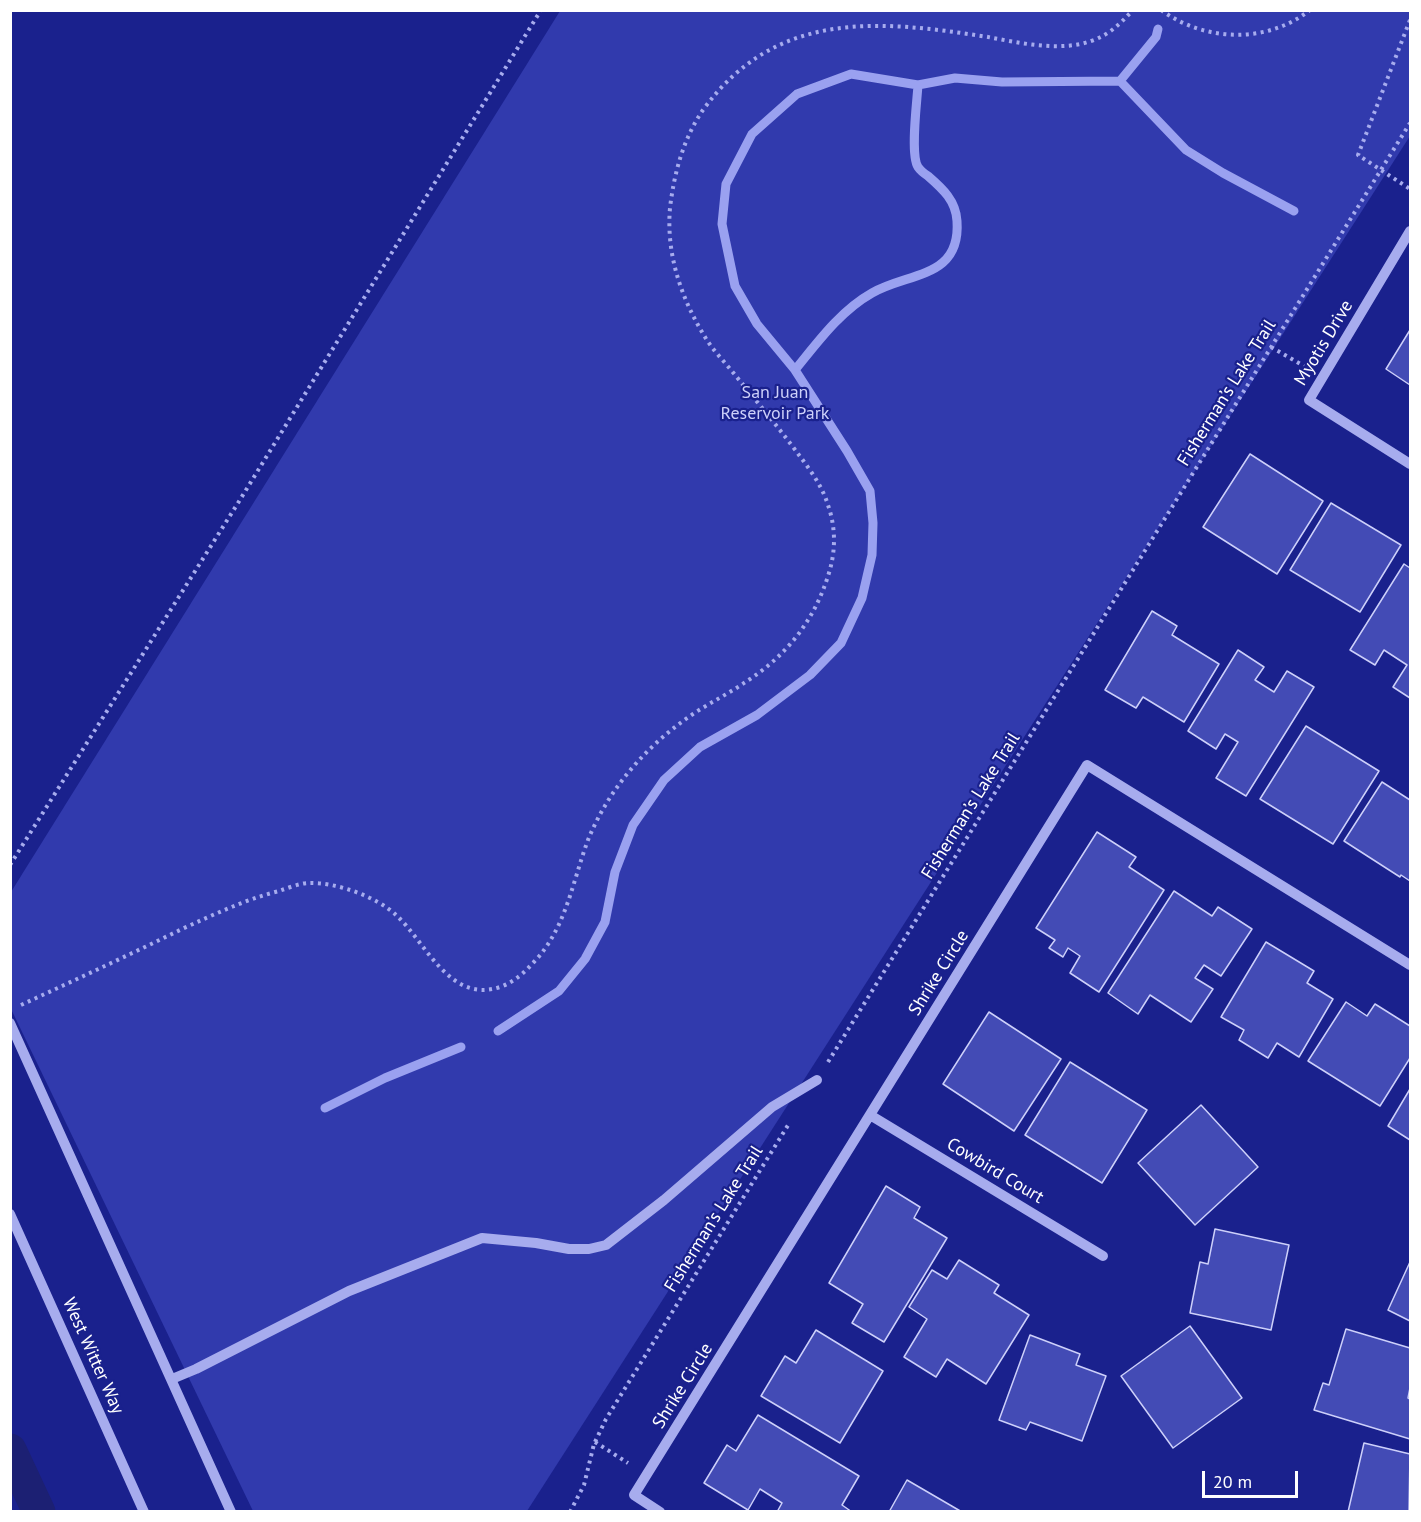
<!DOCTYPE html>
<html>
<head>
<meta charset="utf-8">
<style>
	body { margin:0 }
	#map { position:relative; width:1421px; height:1522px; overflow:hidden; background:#1a218d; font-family:"PT Sans",sans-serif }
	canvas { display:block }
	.frame { position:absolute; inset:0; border:12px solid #fff; pointer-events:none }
	.scale { position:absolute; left:1202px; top:1471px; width:96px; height:27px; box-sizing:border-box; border:3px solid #fff; border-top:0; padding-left:8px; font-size:18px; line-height:21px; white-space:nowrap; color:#fff; -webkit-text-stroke:4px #1a218d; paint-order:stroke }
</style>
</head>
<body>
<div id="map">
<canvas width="1421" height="1522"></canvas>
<div class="frame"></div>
<div class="scale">20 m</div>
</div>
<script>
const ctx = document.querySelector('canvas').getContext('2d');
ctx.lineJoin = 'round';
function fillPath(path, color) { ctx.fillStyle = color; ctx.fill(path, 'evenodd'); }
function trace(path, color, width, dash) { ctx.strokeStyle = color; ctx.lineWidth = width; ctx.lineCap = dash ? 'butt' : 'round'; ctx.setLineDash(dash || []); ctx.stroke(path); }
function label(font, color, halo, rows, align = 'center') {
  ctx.font = font + ' "PT Sans",sans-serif'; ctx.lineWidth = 4.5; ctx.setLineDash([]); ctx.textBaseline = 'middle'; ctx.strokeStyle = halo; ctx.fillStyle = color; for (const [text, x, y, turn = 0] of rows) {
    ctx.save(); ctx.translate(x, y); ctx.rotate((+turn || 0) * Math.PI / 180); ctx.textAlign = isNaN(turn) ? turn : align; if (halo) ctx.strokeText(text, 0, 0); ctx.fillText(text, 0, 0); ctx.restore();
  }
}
const green = new Path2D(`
	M560,11H1410V136L527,1511H253L11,1009V892Z`);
const stream = new Path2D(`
	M1120,81L1156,37L1158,29
	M795,370C817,343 840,311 872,293C908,272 961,279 957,221C956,201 943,189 928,176C925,174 920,170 918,167C910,155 917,102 918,85
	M498,1031L559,991L585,959L605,922L615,872L633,825L664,780L700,747L757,715L810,675L841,643L862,598L872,555L873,523L870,491L847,451L795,370L757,324L735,286L722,224L726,184L752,134L797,94L851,74L918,85L955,78L1002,82L1120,81L1186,150L1223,173L1294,211
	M325,1108L385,1078L461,1047`);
const canal = new Path2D(`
	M10,1450L39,1512`);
const building = new Path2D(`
	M1410,330V385L1386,369Z
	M1250,454L1323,501L1277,574L1203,527Z
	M1331,503L1401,545L1360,612L1290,570Z
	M1404,564L1410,568V698L1393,687L1407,665L1384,650L1375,665L1350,650Z
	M1152,611L1177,626L1172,635L1219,664L1184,722L1143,697L1136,708L1105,690Z
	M1238,650L1264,667L1255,680L1274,692L1287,671L1314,687L1246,796L1216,778L1238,742L1225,734L1216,749L1188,731Z
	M1306,726L1379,771L1333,844L1260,799Z
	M1382,782L1410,800V881L1401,875L1400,877L1344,841Z
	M1097,832L1136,857L1129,867L1164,890L1099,992L1070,973L1080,956L1068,948L1063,957L1049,948L1055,940L1036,928Z
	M1174,891L1212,916L1218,907L1252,929L1221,976L1204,965L1195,978L1213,989L1191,1022L1150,995L1138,1014L1108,993Z
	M1266,942L1314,971L1307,983L1333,999L1299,1057L1277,1043L1268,1058L1239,1040L1244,1030L1221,1017Z
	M1346,1002L1367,1016L1375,1004L1410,1026V1058L1380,1106L1308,1061Z
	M989,1012L1061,1059L1014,1131L943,1084Z
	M1070,1062L1147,1110L1102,1183L1025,1135Z
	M1410,1089V1140L1388,1126Z
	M1201,1105L1258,1167L1195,1225L1138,1163Z
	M886,1186L920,1207L914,1218L947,1238L884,1342L852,1323L863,1304L829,1283Z
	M1215,1229L1289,1245L1271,1330L1190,1313L1200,1262L1208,1264Z
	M959,1260L999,1285L994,1293L1029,1315L986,1384L947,1359L936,1377L904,1357L927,1319L909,1307L932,1270L947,1279Z
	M1410,1262V1321L1388,1310Z
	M1190,1326L1242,1398L1173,1448L1121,1376Z
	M1346,1329L1410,1348V1388L1408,1398L1410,1399V1439L1314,1410L1323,1383L1329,1385Z
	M816,1330L883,1371L840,1443L761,1396L785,1356L796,1363Z
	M1030,1335L1080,1354L1076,1365L1106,1376L1082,1441L1030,1422L1026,1430L999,1420Z
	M758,1415L859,1476L842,1505L852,1512H777L782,1503L760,1489L748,1510L704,1483L727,1445L736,1451Z
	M1364,1443L1410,1454L1409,1512H1348Z
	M907,1480L962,1512H889Z`);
const path = new Path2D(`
	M1161,10C1205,42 1267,44 1310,10
	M1410,20L1358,155L1410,189
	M1271,347L1304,366
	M10,865L238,503L541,10
	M21,1005C75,980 129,955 182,929C215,914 244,900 279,891C288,888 300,883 309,883C336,882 377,897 396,915C426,942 449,1004 500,987C514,982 524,973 533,963C566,929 572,883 588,840C609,788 647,745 693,714C711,702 730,693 747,681C786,656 814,621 828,576C836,552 836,528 828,505C822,485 808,467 796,451C775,423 753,397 731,370C722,359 712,349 705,337C681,298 666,254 670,208C674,174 683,139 703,110C776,9 879,20 988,37C1020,43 1060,52 1091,41C1109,35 1120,24 1133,10
	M828,1062L1410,123
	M595,1442L628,1463
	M570,1512L584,1485L594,1444L606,1419L790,1122`);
const minor = new Path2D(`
	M1410,231L1309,400L1410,464
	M10,1023L231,1512
	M870,1115L1103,1256
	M10,1214L144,1512
	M172,1379L196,1369L349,1291L482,1238L536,1243L569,1249H589L606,1245L664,1200L772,1107L817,1080
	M660,1512L634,1495L1087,765L1410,965`);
const streetNames = [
	["Myotis Drive",1324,343,-59],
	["Fisherman’s Lake Trail",1227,393,-58],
	["Fisherman’s Lake Trail",971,806,-58],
	["Shrike Circle",939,973,-58],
	["Cowbird Court",995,1171,31],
	["Fisherman’s Lake Trail",714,1219,-58],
	["West Witter Way",93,1356,66],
	["Shrike Circle",683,1386,-58]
];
const parkNames = [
	["San Juan",775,393],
	["Reservoir Park",775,414]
];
fillPath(green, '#313aad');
trace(stream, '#9aa1f0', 9);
trace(canal, '#1c2073', 33);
fillPath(building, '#434bb5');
trace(building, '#cdd0fa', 1.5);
trace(path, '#a7acee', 4, [3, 4.5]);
trace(minor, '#a7acee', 10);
label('18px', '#fff', '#1a218d', streetNames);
label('18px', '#cdd0fa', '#1a218d', parkNames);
</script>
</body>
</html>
